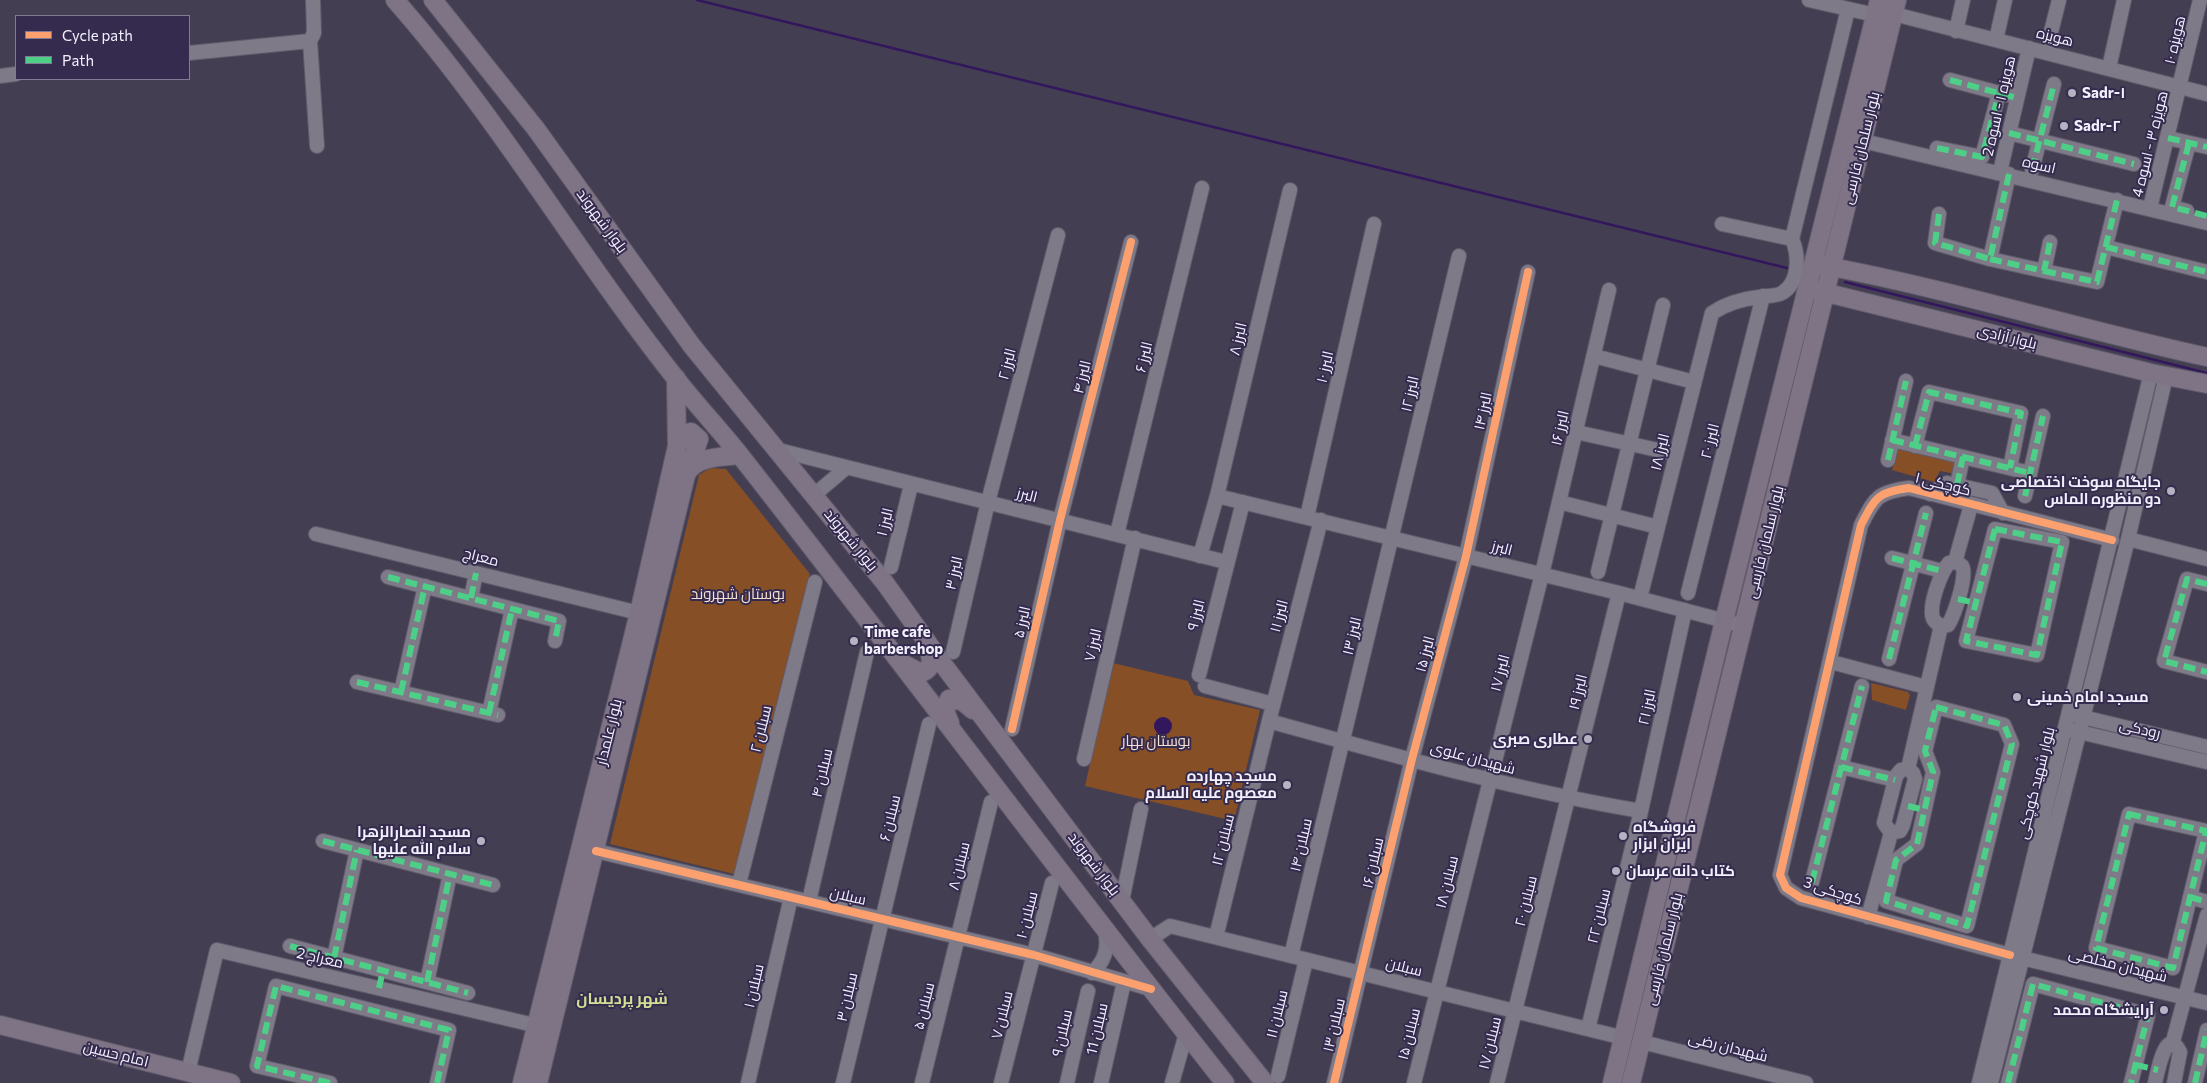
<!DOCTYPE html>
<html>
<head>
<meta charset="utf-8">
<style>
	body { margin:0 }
	#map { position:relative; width:2207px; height:1083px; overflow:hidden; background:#443e52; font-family:Commissioner,sans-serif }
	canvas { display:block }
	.legend { position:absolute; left:15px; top:15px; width:175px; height:65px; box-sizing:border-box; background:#352b4e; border:1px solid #817a94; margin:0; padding:6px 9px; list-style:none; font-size:15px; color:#f3f0fe }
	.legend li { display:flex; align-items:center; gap:10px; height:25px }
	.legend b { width:25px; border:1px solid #817a94 }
</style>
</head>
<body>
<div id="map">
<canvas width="2207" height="1083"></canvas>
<ul class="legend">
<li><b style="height:6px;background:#fca06f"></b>Cycle path</li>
<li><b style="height:6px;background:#4dcf88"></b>Path</li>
</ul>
</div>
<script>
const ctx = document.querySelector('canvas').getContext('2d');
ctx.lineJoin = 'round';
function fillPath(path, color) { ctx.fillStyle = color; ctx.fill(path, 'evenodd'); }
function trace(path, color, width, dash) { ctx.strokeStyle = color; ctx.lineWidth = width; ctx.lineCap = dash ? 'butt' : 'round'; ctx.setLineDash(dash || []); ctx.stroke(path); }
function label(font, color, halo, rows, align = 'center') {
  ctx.font = font + ' Commissioner,Cairo,sans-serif'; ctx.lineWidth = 4; ctx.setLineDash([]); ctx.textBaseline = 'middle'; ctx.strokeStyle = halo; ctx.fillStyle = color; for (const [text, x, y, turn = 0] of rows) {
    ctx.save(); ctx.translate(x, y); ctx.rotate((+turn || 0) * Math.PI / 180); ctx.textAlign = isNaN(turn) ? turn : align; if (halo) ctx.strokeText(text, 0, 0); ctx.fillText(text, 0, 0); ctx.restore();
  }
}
const green = new Path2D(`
	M1898,449L1959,463L1956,474L1940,471L1934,482L1892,470Z
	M710,468L726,469L810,574L734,874L610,844L699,475Z
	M1113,663L1188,681L1194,695L1260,710L1234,821L1085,786Z
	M1871,683L1908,692L1910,695L1906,710L1872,700Z`);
const water = new Path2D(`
	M1154 726a9 9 0 1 1 18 0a9 9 0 1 1-18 0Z`);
const stream = new Path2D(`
	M697,0L1791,269
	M1845,282L2207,373`);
const minor = new Path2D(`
	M313,0L314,33L310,41L317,146
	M1809,0L1875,15
	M1894,14L2207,94
	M1956,31L1963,0
	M1996,40L2005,0
	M2046,52L2059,0
	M189,53L310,41
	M2109,68L2124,0
	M0,76L16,74
	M1950,80L2007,95
	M2009,133L2134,164
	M2168,138L2207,147
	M1863,141L2207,223
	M1937,148L1982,157L1999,93
	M2032,170L2054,84
	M2000,172L2029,48
	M2150,208L2200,0
	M2187,211L2172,207L2189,143
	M1939,214L1935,243L1990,259L2009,174
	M1722,224L1792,239L1848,9
	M2106,247L2207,272
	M1990,259L2044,271L2050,242
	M2044,271L2097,282L2117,200
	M1594,356L1694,382
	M1576,432L1676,454
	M1892,440L2030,473
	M1915,446L1929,392L2021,413L2010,468
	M778,450L1226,562
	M1888,460L1906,381
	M1957,485L1963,457
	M1930,494L1947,483L1992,493L2003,513
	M814,495L846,468
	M1217,496L1290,190
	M2025,496L2043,416
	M1559,502L1658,527
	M1307,517L1374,224
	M1995,529L2062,542L2037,655L1966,641Z
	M316,534L639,613
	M1117,534L1202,188
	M2128,539L2207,559
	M1200,556L1217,496L1619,593L1744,626
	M1892,558L1942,571
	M1955,562C1957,562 1961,565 1962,566C1968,575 1954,616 1948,625L1941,626C1936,623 1932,620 1932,613C1931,600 1941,572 1949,563Z
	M1955,562L1971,505
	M891,567L911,485
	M1598,572L1663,305
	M388,577L559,621L555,641
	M2207,584L2187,579L2164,661L2207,672
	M1688,593L1763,296
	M471,598L476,573
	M1640,598L1712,313C1727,303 1741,299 1759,297C1766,296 1777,296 1782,293C1800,282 1799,255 1792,239
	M953,652L988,502L1058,235
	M1889,659L1926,513
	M1831,662L1926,687
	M1199,675L1243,502
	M357,682L498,715
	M1205,686L1273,704
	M401,692L425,586
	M1936,707L2004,725L2012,744L1967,926L1886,901L1896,860L1917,844L1933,772L1925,751Z
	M489,713L512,609
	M2074,715L2207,747
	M1269,721C1392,755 1515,790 1641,811
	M1012,729L1060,520L1131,242
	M2071,730L2207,762
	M1084,759L1135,538
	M1841,767L1895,780
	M1908,769L1913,773L1915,779L1903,825L1900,831L1891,833L1884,823L1896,776L1901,770Z
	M1908,769L1941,626
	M2129,814L2206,831L2173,968L2096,948Z
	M323,841L493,885
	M596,851L1034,955L1151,989
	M1812,882L1862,686
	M739,884L815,582
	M2190,897L2207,902
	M809,901L867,652
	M1122,901L1141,809
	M1868,917L1891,833
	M1216,937L1269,721L1321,520
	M1150,939L1170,926L1624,1038
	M290,946L468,993
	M2010,955L1801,898L1786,888L1780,875L1861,525C1875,498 1877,492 1909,488L2112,540
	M1291,956L1459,256
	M334,958L357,850
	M2022,958L2207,1003
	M1092,973C1105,961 1109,948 1105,931
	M427,982L450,874
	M1588,1029L1641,811L1685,610
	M1642,1042L1806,1083
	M2172,1045L2207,915
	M188,1072L217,950L538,1026
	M1278,1076L1306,960
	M330,1083L257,1066L276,986L449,1030L437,1083
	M748,1083L791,897
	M843,1083L929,724
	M922,1083L991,802
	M1001,1083L1052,883
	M1067,1083L1088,991
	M1101,1083L1124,982
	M1172,1083L1186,1034
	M1334,1083L1412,759L1466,556L1528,272
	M1414,1083L1542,574L1609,290
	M1497,1083L1619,593
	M1979,1083L2151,373
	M1991,1083L2128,539L2166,376
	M2008,1083L2033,984L2148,1015L2131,1083
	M2155,1083C2157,1075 2166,1023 2180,1052L2174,1083
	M2195,1083L2207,1030`);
const major = new Path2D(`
	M395,0C499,118 579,257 677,380C698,407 722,432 743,459C905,666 1062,877 1225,1083
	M433,0L536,129L692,346L885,583L945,667L1150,939L1265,1083
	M1821,265C1951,289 2078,329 2207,357
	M1815,290L2151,373L2207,384
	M677,446L683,434L691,432L699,439L689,468
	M902,663L921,673C935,668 931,657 927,644
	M950,723L945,711L949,699L962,701L973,710
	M0,1025L231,1083
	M522,1083L639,613L677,446L676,378
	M538,1083L686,475C694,456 723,457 740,455
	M1612,1083L1724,621L1879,0
	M1631,1083L1897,0`);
const quiet = new Path2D(`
	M1950,80L2017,98
	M2009,133L2134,164
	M2168,138L2207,147
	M2189,143L2172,207L2207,216
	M1937,148L1982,157L1999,93
	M2032,170L2054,84
	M1939,214L1935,243L1990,259L2009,174
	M2106,247L2207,272
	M1990,259L2044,271L2050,242
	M2044,271L2097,282L2117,200
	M1892,440L2030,473
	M1915,446L1929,392L2021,413L2010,468
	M1888,460L1906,381
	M1957,485L1963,457
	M2025,496L2043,416
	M1995,529L2062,542L2037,655L1966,641Z
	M1892,558L1942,571
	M388,577L559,621L555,641
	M2207,584L2187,579L2164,661L2207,672
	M471,598L476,573
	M1958,599L1976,603
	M1889,659L1926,513
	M357,682L498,715
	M401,692L425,586
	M1936,707L2004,725L2012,744L1967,926L1886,901L1896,860L1917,844L1933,772L1925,751Z
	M489,713L512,609
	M1841,767L1895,780
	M1908,806L1925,810
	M2129,814L2206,831L2173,968L2096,948Z
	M323,841L493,885
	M1812,882L1862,686
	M2190,897L2207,902
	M290,946L468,993
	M334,958L357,850
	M427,982L450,874
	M379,988L383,970
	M2136,1065L2158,1070
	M330,1083L257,1066L276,986L449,1030L437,1083
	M2008,1083L2033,984L2148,1015L2131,1083
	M2195,1083L2207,1030`);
const cycleway = new Path2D(`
	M1012,729L1060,520L1131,242
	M596,851L1034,955L1151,989
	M2010,955L1801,898L1786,888L1780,875L1861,525C1875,498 1877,492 1909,488L2112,540
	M1334,1083L1412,759L1466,556L1528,272`);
const markers = [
	[2072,93,5,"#b6b2c2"],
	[2064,126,5,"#b6b2c2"],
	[2171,491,5,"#b6b2c2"],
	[854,641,5,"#b6b2c2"],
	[2017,697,5,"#b6b2c2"],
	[1588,739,5,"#b6b2c2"],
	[1287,785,5,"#b6b2c2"],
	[1623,836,5,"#b6b2c2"],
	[481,841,5,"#b6b2c2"],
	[1616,871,5,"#b6b2c2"],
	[2164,1010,5,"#b6b2c2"]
];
const streetNames = [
	["هویزه",2055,37,14],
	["هویزه ۱۰",2175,40,-77],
	["هویزه ۱ - اسوه 2",1999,106,-77],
	["هویزه ۳ - اسوه 4",2150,144,-76],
	["بلوار سلمان فارسی",1861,148,-76],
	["اسوه",2039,165,13],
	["بلوار شهروند",602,221,54],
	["بلوار آزادی",2007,337,14],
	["البرز ۸",1238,339,-77],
	["البرز ۶",1144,357,-76],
	["البرز ۲",1007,364,-75],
	["البرز ۱۰",1325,367,-77],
	["البرز ۴",1082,377,-76],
	["البرز ۱۲",1410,394,-77],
	["البرز ۱۴",1483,411,-78],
	["البرز ۱۶",1560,428,-77],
	["البرز ۲۰",1710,441,-76],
	["البرز ۱۸",1660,452,-76],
	["کوچکی ۱",1943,484,14],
	["البرز",1027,495,14],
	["البرز ۱",885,522,-76],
	["بلوار شهروند",851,540,51],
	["بلوار سلمان فارسی",1765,542,-76],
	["البرز",1502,548,14],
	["معراج",481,557,14],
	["البرز ۳",954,573,-77],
	["البرز ۹",1196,615,-76],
	["البرز ۱۱",1279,616,-75],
	["البرز ۵",1022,622,-77],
	["البرز ۱۳",1352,636,-76],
	["البرز ۷",1093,645,-77],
	["البرز ۱۵",1425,654,-75],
	["البرز ۱۷",1500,673,-75],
	["البرز ۱۹",1578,692,-76],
	["البرز ۲۱",1647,707,-78],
	["سبلان ۲",761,729,-76],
	["رودکی",2140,729,13],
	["بلوار علمدار",609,732,-76],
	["شهیدان علوی",1473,758,15],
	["سبلان ۴",822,773,-77],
	["بلوار شهید کوچکی",2036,783,-76],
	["سبلان ۶",890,818,-76],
	["سبلان ۱۲",1223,840,-76],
	["سبلان ۱۴",1301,845,-77],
	["سبلان ۱۶",1373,863,-77],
	["بلوار شهروند",1094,864,53],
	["سبلان ۸",959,866,-76],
	["سبلان ۱۸",1447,882,-76],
	["کوچکی 3",1833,891,18],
	["سبلان",848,896,13],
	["سبلان ۲۰",1526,901,-76],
	["سبلان ۱۰",1027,915,-76],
	["سبلان ۲۲",1599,916,-76],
	["بلوار سلمان فارسی",1664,949,-76],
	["معراج 2",320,958,13],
	["شهیدان مخلصی",2118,965,14],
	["سبلان",1404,967,14],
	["سبلان ۱",754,986,-77],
	["سبلان ۳",847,997,-77],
	["سبلان ۵",924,1006,-76],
	["سبلان ۱۱",1277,1014,-76],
	["سبلان ۷",1002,1015,-76],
	["سبلان ۱۳",1334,1025,-77],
	["سبلان 11",1097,1029,-77],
	["سبلان ۹",1062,1033,-77],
	["سبلان ۱۵",1409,1034,-76],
	["سبلان ۱۷",1490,1043,-76],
	["شهیدان رضی",1728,1047,14],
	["امام حسین",116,1054,14]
];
const poiNames = [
	["Sadr-۱",2082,93],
	["Sadr-۲",2074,126],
	["جایگاه سوخت اختصاصی",2161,482,"right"],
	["دو منظوره الماس",2161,499,"right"],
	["Time cafe",864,632],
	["barbershop",864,649],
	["مسجد امام خمینی",2027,697],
	["عطاری صبری",1578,739,"right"],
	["مسجد چهارده",1277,776,"right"],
	["معصوم علیه السلام",1277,793,"right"],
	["فروشگاه",1633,827],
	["ایران ابزار",1633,844],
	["مسجد انصارالزهرا",471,832,"right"],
	["سلام الله علیها",471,849,"right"],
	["کتاب دانه عرسان",1626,871],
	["آرایشگاه محمد",2154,1010,"right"]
];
const parkNames = [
	["بوستان شهروند",738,594],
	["بوستان بهار",1156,741]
];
const neighbourhoodNames = [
	["شهر پردیسان",622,999]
];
fillPath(green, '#874f26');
fillPath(water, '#33175d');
trace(stream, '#33175d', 2.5);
trace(minor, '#605b6b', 16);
trace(major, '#605b6b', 20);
trace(minor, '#7e7a88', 14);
trace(major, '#7f7485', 18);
trace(quiet, '#4dcf88', 6, [12, 6]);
trace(cycleway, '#fca06f', 8);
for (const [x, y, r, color] of markers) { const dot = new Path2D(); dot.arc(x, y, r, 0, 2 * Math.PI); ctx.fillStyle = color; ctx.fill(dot); trace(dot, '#352b4e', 2); }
label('15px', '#f3f0fe', '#352b4e', streetNames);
label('bold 15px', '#f3f0fe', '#352b4e', poiNames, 'left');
label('15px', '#f5dfd1', '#352b4e', parkNames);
label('bold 16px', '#d3df92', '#352b4e', neighbourhoodNames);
</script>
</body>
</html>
